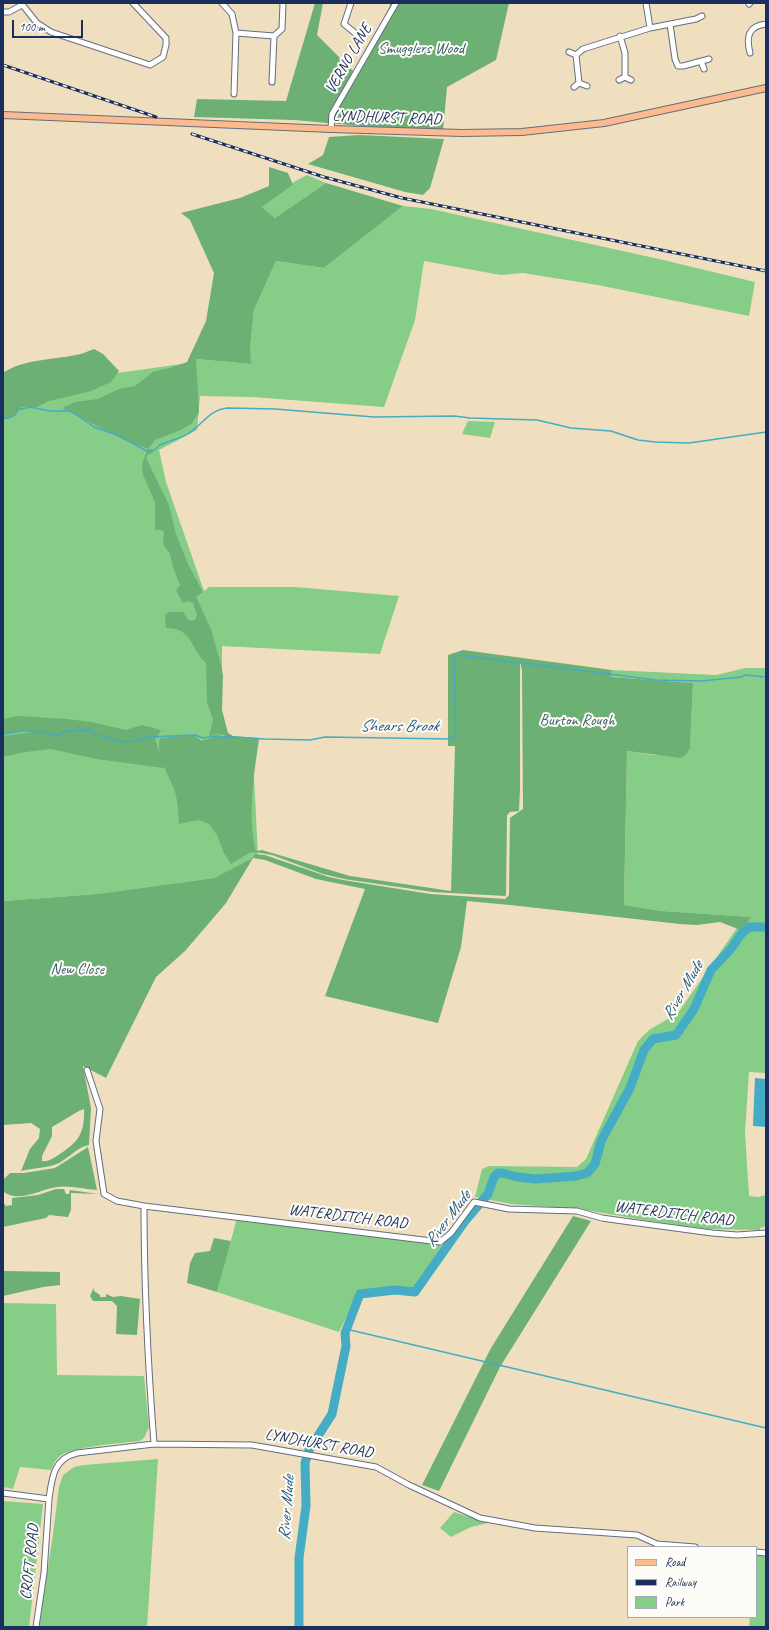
<!DOCTYPE html>
<html>
<head>
<meta charset="utf-8">
<style>
	body { margin:0 }
	#map { position:relative; width:769px; height:1630px; overflow:hidden; background:#efdfbe; font-family:Caveat,sans-serif }
	canvas { display:block }
	.frame { position:absolute; inset:0; border:4px solid #1b2f5e; pointer-events:none }
	.legend { position:absolute; left:627px; top:1546px; width:130px; height:72px; box-sizing:border-box; background:#fdfcf7; border:1px solid #a3aaba; margin:0; padding:5px 7px; list-style:none; font-size:12px; color:#1b2f5e }
	.legend li { display:flex; align-items:center; gap:8px; height:20px }
	.legend b { width:20px; border:1px solid #a3aaba }
	.scale { position:absolute; left:12px; top:20px; width:71px; height:18px; box-sizing:border-box; border:2px solid #1b2f5e; border-top:0; padding-left:5px; font-size:12px; line-height:14px; white-space:nowrap; color:#1b2f5e; -webkit-text-stroke:3px #fdfcf7; paint-order:stroke }
</style>
</head>
<body>
<div id="map">
<canvas width="769" height="1630"></canvas>
<div class="frame"></div>
<ul class="legend">
<li><b style="height:5px;background:#fcba8d"></b>Road</li>
<li><b style="height:5px;background:#1b2f5e"></b>Railway</li>
<li><b style="height:11px;background:#86cd88"></b>Park</li>
</ul>
<div class="scale">100 m</div>
</div>
<script>
const ctx = document.querySelector('canvas').getContext('2d');
ctx.lineJoin = 'round';
function fillPath(path, color) { ctx.fillStyle = color; ctx.fill(path, 'evenodd'); }
function trace(path, color, width, dash) { ctx.strokeStyle = color; ctx.lineWidth = width; ctx.lineCap = dash ? 'butt' : 'round'; ctx.setLineDash(dash || []); ctx.stroke(path); }
function label(font, color, halo, rows, align = 'center') {
  ctx.font = font + ' Caveat,sans-serif'; ctx.lineWidth = 4; ctx.setLineDash([]); ctx.textBaseline = 'middle'; ctx.strokeStyle = halo; ctx.fillStyle = color; for (const [text, x, y, turn = 0] of rows) {
    ctx.save(); ctx.translate(x, y); ctx.rotate((+turn || 0) * Math.PI / 180); ctx.textAlign = isNaN(turn) ? turn : align; if (halo) ctx.strokeText(text, 0, 0); ctx.fillText(text, 0, 0); ctx.restore();
  }
}
const green = new Path2D(`
	M307,175L326,183L275,218L262,207L293,185L292,183Z
	M403,206L431,209L659,259L755,282L749,316L598,285L523,273L501,275L424,261L415,320L384,407L252,397L200,396L197,430L159,450L166,482L204,591L209,587H295L399,596L380,654L222,646V742L252,737L258,856L214,878L97,894L3,901V389L196,362V359L250,364V349L254,310L276,261L324,268Z
	M468,421L495,422L490,438L462,434Z
	M745,668H766V1073L749,1072L745,1133L749,1196L758,1197L766,1195V1226L760,1228V1230L708,1229L644,1220L580,1209L511,1204L475,1197L482,1169L489,1166L577,1167L586,1159L638,1041L649,1030L678,1013L737,928L743,931L750,917L662,911L624,905L627,751L654,755L687,754L690,748L693,683L611,677L612,670L716,675Z
	M237,1218L424,1242L443,1246L413,1289L388,1287L359,1290L339,1332L217,1292Z
	M3,1303L56,1304L57,1375L144,1376L149,1427L144,1438L140,1441C125,1443 67,1447 59,1457C55,1460 53,1466 51,1470L20,1467L13,1489L3,1487Z
	M158,1459L147,1627H39L53,1534L59,1487L63,1475L74,1467L84,1465Z
	M3,1501L43,1504L29,1627H3Z
	M454,1512L488,1523L471,1527L451,1537L440,1528Z
	M756,1555L766,1556V1627H749L750,1617H756Z`);
const forest = new Path2D(`
	M315,3H323L317,35L356,74L365,63L391,3H509L496,60L447,87L443,130L382,128L294,120L194,117L197,99L286,101Z
	M359,135L444,139L430,188L423,195L405,192L308,164L323,155L329,137Z
	M269,167L288,173L293,185L262,207L275,218L326,183L403,206L324,268L276,261L254,310L250,349L251,364L196,359L199,413L191,424L181,430L155,440L148,449H154L148,454L146,458L169,505L176,534L188,564L203,592L196,597L211,629L221,665L223,675L222,710L228,733L233,736L259,738H239L259,739C254,774 247,816 256,851L262,850L350,876L451,891L455,746H448V655L463,650L612,670L611,677L693,683L690,748L687,754L681,758L627,751L624,905L662,911L751,917L743,931L720,922L697,925L680,924L510,905L467,901L461,947L438,1023L325,996L365,889L316,879L265,860L253,858L226,903L185,951L156,977L106,1078L83,1066L91,1108L89,1145C77,1147 69,1158 59,1163C48,1168 33,1168 21,1171L30,1149L39,1138L40,1129L31,1123L3,1125V901L97,894L214,878L253,858L255,854L265,855L329,877L343,880L430,894L505,899L509,895L510,818L523,809L522,671L520,661V789L519,811L510,812L507,815L506,895L505,896L433,892L344,879L323,874L272,855L261,853L251,852L231,864L224,853L217,835L209,824L198,820L179,824C178,813 178,802 175,792C170,776 155,756 160,738L194,735L201,741L218,736L229,737L219,734L209,736L213,720L207,702L206,663C189,647 193,628 166,628L165,615L170,612H183L188,620L191,621L195,620L197,615L193,603L189,601L183,603L176,590L180,585L173,567L170,554L163,544L164,532L162,530H155V502L143,475L142,467L143,461L148,449L124,440L62,408L75,402L98,399L119,389L135,386L153,372L173,367L187,362L206,321L214,273L190,220L181,213L240,198L269,186ZM84,1109C85,1135 77,1143 57,1156C52,1159 48,1162 42,1161V1156L52,1136V1127L79,1111Z
	M94,349L103,354L119,371L111,382L91,391L49,401L37,407H22L10,418L3,419V373C23,359 52,360 76,355C82,354 88,351 94,349Z
	M18,716L67,719L91,722L126,730L142,725L161,730L157,738H155L164,768L96,759L51,749L25,752L3,757V736L40,731H32L3,734V719Z
	M88,1147L97,1190C84,1189 69,1185 57,1187C41,1189 17,1204 3,1191V1180L10,1173H24L55,1168Z
	M56,1189H64L66,1194H69L70,1190L98,1194L71,1193V1210L68,1217L49,1215L46,1218L3,1227V1204H5V1206L12,1205V1198L38,1195Z
	M573,1216L591,1221L500,1367L439,1491L422,1485L491,1348Z
	M214,1238L231,1241L217,1292L187,1283L190,1263L195,1253L210,1251Z
	M3,1271L60,1272V1285L43,1287L3,1296Z
	M94,1287V1291L100,1295V1297H106V1294L113,1297L121,1296L140,1299L137,1335L116,1334L117,1306L112,1301H93L90,1296Z`);
const water = new Path2D(`
	M755,1078L766,1079V1127L753,1126Z`);
const stream = new Path2D(`
	M3,419L8,418L15,415L18,410L30,407L50,411H71L94,427L120,436L150,453C154,451 156,448 160,445C169,440 181,439 189,433C203,424 210,409 228,408L275,409L374,417L454,416L470,418L537,420L571,428L611,431L638,440L655,442L689,443L766,432
	M3,735C19,729 40,730 55,736L66,731L90,730L96,735L107,737L119,742L136,741L147,737L195,735L203,738L216,736L265,739L310,740L325,737L451,739H454L456,735L454,658L459,655L656,680L701,681L741,677L745,675L766,677
	M346,1329L766,1428`);
const river = new Path2D(`
	M299,1627V1558L306,1506L305,1463L309,1450L332,1414L346,1346L345,1333L360,1294L395,1290L415,1292L465,1221L488,1194L494,1177L498,1173H502L517,1177L536,1179L576,1176L587,1173L595,1164L601,1141L630,1088L644,1050L653,1039L676,1035L694,1009L711,970L730,950L742,933L750,927H766`);
const minor = new Path2D(`
	M21,3L37,23L51,32L150,65L163,57L166,45V38L133,3
	M222,3L232,14L236,33L234,94
	M351,3L344,24L360,37
	M646,3L650,28
	M749,4L750,3
	M3,12H9L22,5
	M670,24L675,59L678,66H683L709,59
	M236,33L274,36L282,29L283,3
	M620,36L625,53V77
	M569,52L576,55
	M750,53C746,37 748,26 766,24
	M701,61L704,69
	M619,80L625,77L631,80
	M272,82L274,36
	M579,83L576,55L583,49L650,28L696,19L702,16
	M574,87L579,83L587,86
	M331,129L332,114L396,3
	M87,1070L100,1109L96,1141L104,1194L117,1201L144,1206
	M154,1444C148,1365 144,1285 144,1206L440,1242L451,1233L474,1202L509,1209L577,1211L602,1218L623,1221L712,1233L737,1235L766,1233
	M3,1493L49,1499C52,1478 53,1459 77,1453L154,1444L252,1445L376,1467L409,1485L480,1518L535,1528L637,1535L657,1544L695,1547
	M756,1552L766,1553
	M36,1627L44,1573L49,1499`);
const major = new Path2D(`
	M3,115L331,129L462,133L522,132L604,123L766,88`);
const rail = new Path2D(`
	M3,65L156,117
	M192,134L324,177L402,198L766,271`);
const parkNames = [
	["Smugglers Wood",421,49],
	["Burton Rough",577,721],
	["New Close",77,970]
];
const streetNames = [
	["VERNO LANE",349,59,-60],
	["LYNDHURST ROAD",387,118,2],
	["WATERDITCH ROAD",674,1214,7],
	["WATERDITCH ROAD",348,1217,7],
	["LYNDHURST ROAD",319,1444,10],
	["CROFT ROAD",30,1562,-84]
];
const waterNames = [
	["Shears Brook",399,727],
	["River Mude",683,991,-60],
	["River Mude",448,1219,-53],
	["River Mude",287,1508,-86]
];
fillPath(green, '#86cd88');
fillPath(forest, '#6cb074');
fillPath(water, '#44acc4');
trace(stream, '#44acc4', 1.5);
trace(river, '#44acc4', 9);
trace(minor, '#656d80', 7);
trace(major, '#656d80', 8);
trace(minor, '#fff', 5);
trace(major, '#fcba8d', 6);
trace(rail, '#1b2f5e', 3);
trace(rail, '#fdfcf7', 1.5, [4.5]);
label('16px', '#3b5e6b', '#fdfcf7', parkNames);
label('16px', '#1b2f5e', '#fdfcf7', streetNames);
label('italic 17px', '#295b82', '#fdfcf7', waterNames);
</script>
</body>
</html>
